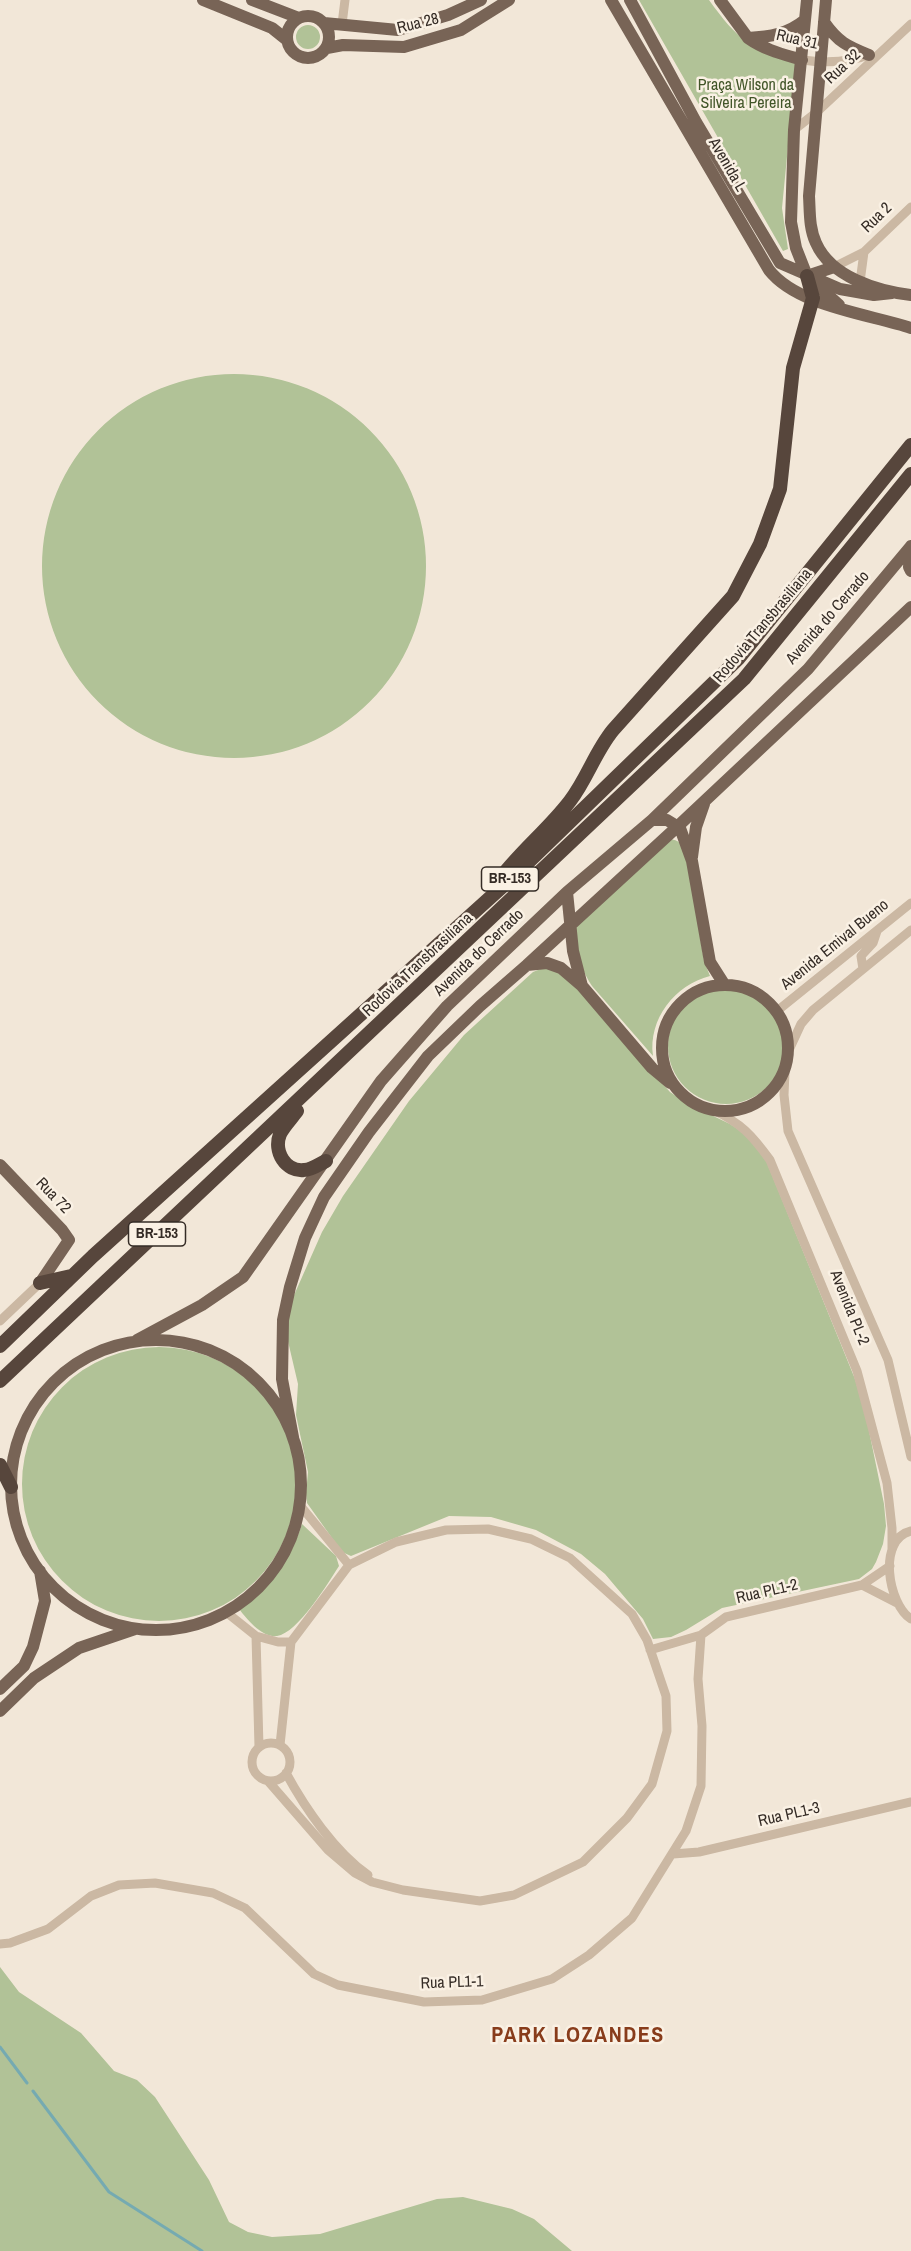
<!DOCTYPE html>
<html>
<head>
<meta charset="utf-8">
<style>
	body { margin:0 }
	canvas { display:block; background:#f2e7d8 }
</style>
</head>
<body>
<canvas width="911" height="2251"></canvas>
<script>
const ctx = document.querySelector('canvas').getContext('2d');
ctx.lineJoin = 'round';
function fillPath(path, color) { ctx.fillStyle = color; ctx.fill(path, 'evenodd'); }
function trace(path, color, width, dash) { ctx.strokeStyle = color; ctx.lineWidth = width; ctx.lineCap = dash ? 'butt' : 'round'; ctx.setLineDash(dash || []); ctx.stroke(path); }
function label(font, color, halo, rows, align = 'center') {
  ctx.font = font + ' "Archivo Narrow",sans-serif'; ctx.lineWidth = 5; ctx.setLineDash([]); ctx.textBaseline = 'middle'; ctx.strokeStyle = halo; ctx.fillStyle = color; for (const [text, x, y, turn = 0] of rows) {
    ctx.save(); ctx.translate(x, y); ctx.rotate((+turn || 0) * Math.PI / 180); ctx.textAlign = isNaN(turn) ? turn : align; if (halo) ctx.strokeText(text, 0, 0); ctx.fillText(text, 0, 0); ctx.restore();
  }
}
const green = new Path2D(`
	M639,0H709C738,40 749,48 796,64L782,208L788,249L783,251Z
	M296 37a12 12 0 1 1 24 0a12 12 0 1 1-24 0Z
	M42 566a192 192 0 1 1 384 0a192 192 0 1 1-384 0Z
	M669,839C679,840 683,844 686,852L704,961L710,976C675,985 648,1019 653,1056L592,986C579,965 576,952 576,927Z
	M548,966L564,974L670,1092L686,1103L730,1124L747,1135L763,1153L855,1379L867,1421L884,1504L886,1526L883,1544L876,1562L872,1569L859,1579L722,1608L686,1630L671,1637L653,1639L643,1619L605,1574L581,1554L536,1530L491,1517L449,1516L351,1556L342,1552L307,1503L306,1493L308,1472L296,1415L298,1384L283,1320L322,1232L343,1196L409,1101L464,1035L533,972Z
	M668 1046a58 58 0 1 1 116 0a58 58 0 1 1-116 0Z
	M22 1484a137 137 0 1 1 274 0a137 137 0 1 1-274 0Z
	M302,1524L336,1556L339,1566C328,1583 298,1633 277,1636C262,1638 247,1619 239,1609C273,1582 288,1565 302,1524Z
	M0,1967L19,1992L81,2033L114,2071L137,2080L155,2097L209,2180L229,2222L248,2232L272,2237L320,2234L437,2199L463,2197L512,2209L534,2219L572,2251H0Z`);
const stream = new Path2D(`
	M0,2047L27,2083
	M33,2091L109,2192L202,2251`);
const minor = new Path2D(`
	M342,24L345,0
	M802,60C824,63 849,63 870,54
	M794,130L818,111L911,24
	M834,267L864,252
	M860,282L864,252L911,207
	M863,969L861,956L873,943L877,931
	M777,1011L911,903
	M789,1050L801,1024L813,1010L911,930
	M785,1071L784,1095L788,1131L888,1360L911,1457
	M713,1110C741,1123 752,1135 770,1160L857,1371L887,1483L892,1528V1549
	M0,1321L40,1283
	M299,1504L349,1565
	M911,1531C877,1539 888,1604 911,1619
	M862,1585L897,1603
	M226,1612L256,1636L259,1747
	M256,1636L278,1642H291L349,1565L396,1542L446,1530L488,1529L531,1539L570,1558L632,1614L647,1640L666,1696L667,1731L652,1784L627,1818L583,1862L514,1895L480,1901L403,1890L372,1882L355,1873L328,1850L268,1781
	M650,1650L701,1635L726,1617L862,1585L890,1566
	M252 1762a19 19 0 1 1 38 0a19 19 0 1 1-38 0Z
	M280,1745L291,1642
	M286,1773C305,1808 335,1852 368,1875
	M673,1854L699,1852L911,1802
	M0,1944L10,1943L48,1929L91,1896L119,1885L155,1883L213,1893L245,1908L314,1974L338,1985L424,2002L482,2000L552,1979L589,1955L632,1918L686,1831L701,1786L702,1726L698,1679L701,1635`);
const major = new Path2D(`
	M203,0L272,28L287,40
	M252,0L299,18
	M611,0L769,270C797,306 868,314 911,328
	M630,0L696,122L780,263L840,289L874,295L892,293
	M720,0L748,38C765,50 782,54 802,60
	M807,0L794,130L791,222L796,248L807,276L839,305
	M826,0L809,196C810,212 809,228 816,243C831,277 877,291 911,295
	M287 37a21 21 0 1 1 42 0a21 21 0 1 1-42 0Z
	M824,22C838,42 847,46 869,55
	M324,23L398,30L448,15L481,0
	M748,38C770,37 788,34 805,20
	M327,48L343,45L404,47L461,30L509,0
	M807,276L834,267
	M911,546L909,567L911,571
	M652,820H667L680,828L692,861L710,962L724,984
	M692,857L696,827L704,804
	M567,892L573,951L582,986
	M527,965L547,963L561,968L582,986L652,1068L670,1083
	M662 1048a63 63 0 1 1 126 0a63 63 0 1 1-126 0Z
	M0,1165L62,1230L69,1240L40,1283
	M137,1340L202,1305L243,1277L381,1081L447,1006L567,892L652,820L808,669L911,546
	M11 1485a145 145 0 1 1 290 0a145 145 0 1 1-290 0Z
	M293,1437L282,1379L283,1320L290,1287L305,1238L324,1197L369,1132L428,1056L480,1006L527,965L677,827L911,607
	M0,1689L24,1666L33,1647L45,1601L40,1571
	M0,1711L34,1678L79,1648L135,1629`);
const highway = new Path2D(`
	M495,885C517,854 547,831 570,801C587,779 595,752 613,730L733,596L760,544L780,489L793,368L813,298L807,276
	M297,1111C292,1118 284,1126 280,1134C273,1152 286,1172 304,1170C312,1170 319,1164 326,1161
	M40,1283L71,1276
	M0,1346L93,1256L513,877L738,659L911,445
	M0,1381L744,679L911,474
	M0,1465L11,1487`);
const shields = [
	[510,879,57],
	[157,1234,57]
];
const shieldNames = [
	["BR-153",510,879],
	["BR-153",157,1234]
];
const streetNames = [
	["Rua 28",418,24,-14],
	["Rua 31",797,40,13],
	["Rua 32",843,67,-43],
	["Avenida L",727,165,60],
	["Rua 2",877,218,-44],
	["Avenida do Cerrado",828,618,-49],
	["Rodovia Transbrasiliana",763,626,-50],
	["Avenida Emival Bueno",835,945,-39],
	["Avenida do Cerrado",479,953,-44],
	["Rodovia Transbrasiliana",418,965,-43],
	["Rua 72",53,1196,46],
	["Avenida PL-2",849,1308,68],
	["Rua PL1-2",767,1592,-13],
	["Rua PL1-3",789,1815,-13],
	["Rua PL1-1",452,1983,-2]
];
const parkNames = [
	["Praça Wilson da",746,86],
	["Silveira Pereira",746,104]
];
const districtNames = [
	["PARK LOZANDES",578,2036]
];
fillPath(green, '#b1c297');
trace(stream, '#75aab1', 3);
trace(minor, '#cbb8a3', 9);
trace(major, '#786456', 12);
trace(highway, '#57463c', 14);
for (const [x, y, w] of shields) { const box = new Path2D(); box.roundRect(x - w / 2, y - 12, w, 24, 4.5); ctx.fillStyle = '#faf1e4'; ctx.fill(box); trace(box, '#352c26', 1.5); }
label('bold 15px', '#352c26', null, shieldNames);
label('16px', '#352c26', '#faf1e4', streetNames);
label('16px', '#415528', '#faf1e4', parkNames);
ctx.letterSpacing = '1.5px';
label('bold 22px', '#883c1b', '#faf1e4', districtNames);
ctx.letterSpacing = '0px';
</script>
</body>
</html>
